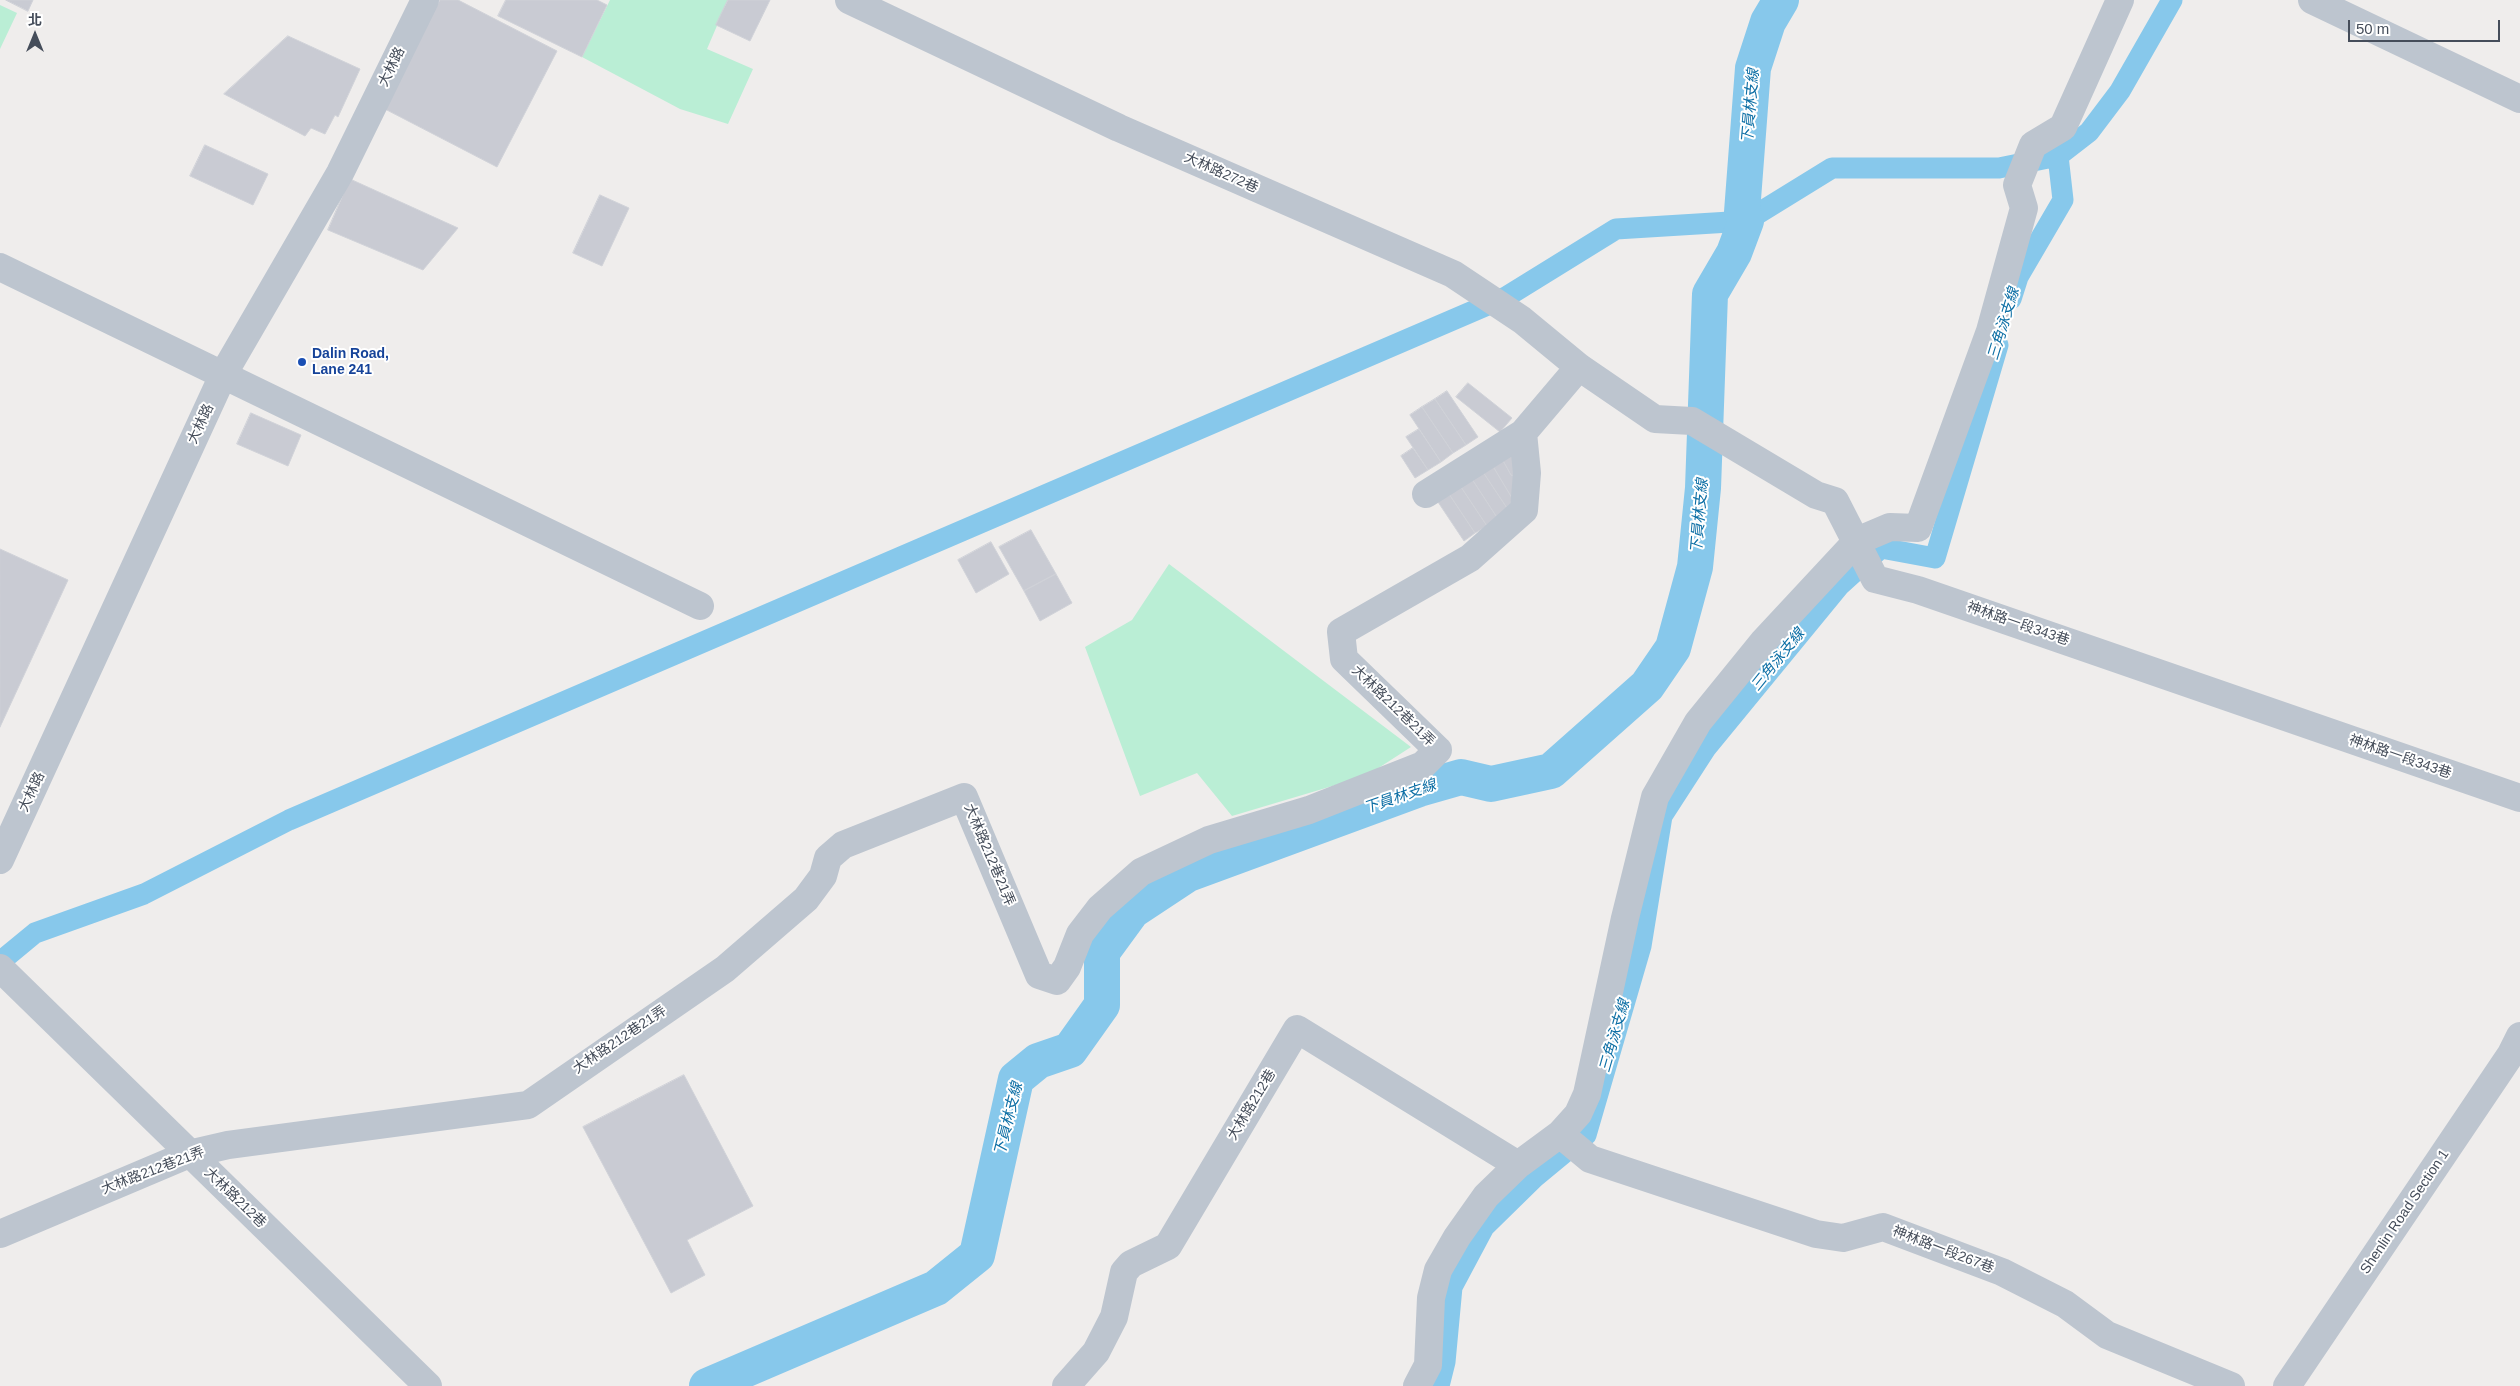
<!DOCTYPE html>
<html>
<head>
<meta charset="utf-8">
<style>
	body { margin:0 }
	#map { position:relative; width:2520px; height:1386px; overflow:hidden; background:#efedec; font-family:Helvetica,"Noto Sans TC",sans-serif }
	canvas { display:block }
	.north { position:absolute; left:10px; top:10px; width:50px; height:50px; -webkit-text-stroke:4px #fff; paint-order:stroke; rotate:0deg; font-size:14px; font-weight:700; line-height:20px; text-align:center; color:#454d5a }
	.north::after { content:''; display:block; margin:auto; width:18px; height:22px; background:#454d5a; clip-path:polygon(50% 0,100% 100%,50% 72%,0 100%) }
	.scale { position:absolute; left:2348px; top:20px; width:152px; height:22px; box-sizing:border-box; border:2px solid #454d5a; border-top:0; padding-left:6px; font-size:15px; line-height:18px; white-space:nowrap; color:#454d5a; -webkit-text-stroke:4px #fff; paint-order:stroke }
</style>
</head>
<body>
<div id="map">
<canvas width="2520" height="1386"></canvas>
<div class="north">北</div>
<div class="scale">50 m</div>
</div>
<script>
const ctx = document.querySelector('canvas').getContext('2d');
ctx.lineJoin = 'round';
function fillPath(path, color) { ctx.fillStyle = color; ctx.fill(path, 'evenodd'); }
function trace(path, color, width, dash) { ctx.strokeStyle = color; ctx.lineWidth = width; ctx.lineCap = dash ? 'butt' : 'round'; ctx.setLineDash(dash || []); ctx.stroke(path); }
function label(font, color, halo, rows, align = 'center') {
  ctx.font = font + ' Helvetica,"Noto Sans TC",sans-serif'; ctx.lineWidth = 4; ctx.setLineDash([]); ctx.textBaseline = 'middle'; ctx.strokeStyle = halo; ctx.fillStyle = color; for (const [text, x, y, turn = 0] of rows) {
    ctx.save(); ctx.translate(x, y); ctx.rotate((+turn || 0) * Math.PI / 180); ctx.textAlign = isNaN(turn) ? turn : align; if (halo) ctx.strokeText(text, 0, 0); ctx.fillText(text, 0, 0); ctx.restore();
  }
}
const green = new Path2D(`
	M610,0H728L707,49L753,69L728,124L680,109L582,57Z
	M0,5L17,13L0,49Z
	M1169,564L1411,747L1366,776L1232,816L1197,773L1140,796L1085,647L1132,620Z`);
const canal = new Path2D(`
	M2011,299L2018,277L2063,200L2058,156L2089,132L2120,91L2172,0
	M0,962L35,933L144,894L289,820L1506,297L1616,229L1746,221L1832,168H1999L2058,156
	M1439,1386L1445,1362L1452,1287L1484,1227L1534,1178L1586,1135L1641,946L1662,816L1706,748L1839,586L1881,548L1935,558L1998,345`);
const river = new Path2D(`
	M707,1386L936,1288L977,1255L1016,1079L1038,1061L1070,1050L1102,1005V952L1132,911L1188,874L1419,789L1461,777L1491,784L1551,771L1647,686L1673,648L1695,567L1703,488L1710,294L1734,253L1746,221L1742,212L1753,68L1768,22L1781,0`);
const building = new Path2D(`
	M6,0H33L28,11Z
	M440,0H458L557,51L497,167L383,108Z
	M506,0H597L607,5L582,57L498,16Z
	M728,0H770L750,41L716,25Z
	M288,36L360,69L338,117L335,115L325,134L311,128L305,136L224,94Z
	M205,145L268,174L253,205L190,176Z
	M350,179L458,228L423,270L328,230Z
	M600,195L629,208L602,266L573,253Z
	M1468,383L1512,418L1500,432L1456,397Z
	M1447,391L1478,437L1466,445L1435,399Z
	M1435,399L1466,445L1453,453L1422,407Z
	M1422,407L1453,453L1441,462L1410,415Z
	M251,413L301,435L288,466L237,444Z
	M1419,429L1441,462L1428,470L1406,437Z
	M1518,445V478L1511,475L1501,457Z
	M1413,448L1428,470L1415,478L1401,456Z
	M1501,457L1511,475L1518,478L1512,498L1491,463Z
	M1491,463L1512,498L1509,511L1481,469Z
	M1481,469L1509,511L1498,519L1470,476Z
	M1470,476L1498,519L1487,526L1459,484Z
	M1459,484L1487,526L1475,533L1447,491Z
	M1447,491L1475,533L1464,541L1436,499Z
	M1031,530L1056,574L1024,591L999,547Z
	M991,542L1009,574L976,593L958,560Z
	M0,549L68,580L0,727Z
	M1056,574L1072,603L1040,621L1024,591Z
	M684,1075L753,1206L687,1240L705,1275L671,1293L583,1127Z`);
const minor = new Path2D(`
	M849,0L1119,128L1453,274L1522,320L1579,367L1655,419L1692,421L1816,495L1835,501L1875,579L1918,590L2520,798
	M2312,0L2520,99
	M0,267L700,606
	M1426,494L1523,433
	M0,860L224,373L340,173L425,0
	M0,968L428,1386
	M1560,1134L1590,1159L1816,1234L1843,1238L1883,1227L2002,1272L2065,1304L2107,1335L2231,1386
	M0,1234L189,1154L228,1145L528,1105L725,969L806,899L823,876L828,858L843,845L964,797L1039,975L1057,981L1067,967L1080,934L1100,908L1141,872L1209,840L1309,810L1423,765L1438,750L1344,659L1341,632L1470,558L1524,510L1527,473L1523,433L1579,367
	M1066,1386L1096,1352L1114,1317L1124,1272L1131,1264L1168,1246L1297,1029L1518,1165
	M1417,1386L1428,1365L1431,1298L1438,1270L1457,1237L1486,1196L1518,1165L1560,1134L1578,1114L1587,1094L1625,918L1655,797L1698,722L1763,642L1857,541L1890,527L1918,528L1990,331L2024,208L2017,185L2033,145L2063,127L2120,0
	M2287,1386L2511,1054L2520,1036`);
const markers = [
	[302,362,5,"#1a4fb4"]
];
const streetNames = [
	["大林路",392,67,-64],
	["大林路272巷",1221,173,24],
	["大林路",201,424,-65],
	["神林路一段343巷",2018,624,19],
	["大林路212巷21弄",1393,706,44],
	["神林路一段343巷",2400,757,19],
	["大林路",32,792,-65],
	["大林路212巷21弄",989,855,67],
	["大林路212巷21弄",620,1040,-34],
	["大林路212巷",1252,1105,-59],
	["大林路212巷21弄",153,1171,-21],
	["大林路212巷",235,1198,44],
	["Shenlin Road Section 1",2405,1212,-56],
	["神林路一段267巷",1943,1250,21]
];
const transitNames = [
	["Dalin Road,",312,354],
	["Lane 241",312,370]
];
const waterNames = [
	["下員林支線",1751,106,-85],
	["三角泳支線",2004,324,-73],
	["下員林支線",1700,516,-85],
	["三角泳支線",1778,660,-51],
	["下員林支線",1400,797,-19],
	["三角泳支線",1615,1036,-74],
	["下員林支線",1009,1119,-76]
];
fillPath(green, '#baeed5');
trace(canal, '#87c8eb', 21);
trace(river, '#87c8eb', 36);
fillPath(building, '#c9cbd3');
trace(building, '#d0d2d8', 1);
trace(minor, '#bdc5cf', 28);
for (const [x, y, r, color] of markers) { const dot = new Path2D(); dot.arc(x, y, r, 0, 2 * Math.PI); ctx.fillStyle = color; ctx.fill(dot); trace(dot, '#fff', 2); }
label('14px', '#454d5a', '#fff', streetNames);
label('bold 14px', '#164399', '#fff', transitNames, 'left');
label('italic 15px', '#0d6fa5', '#fff', waterNames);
</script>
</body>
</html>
